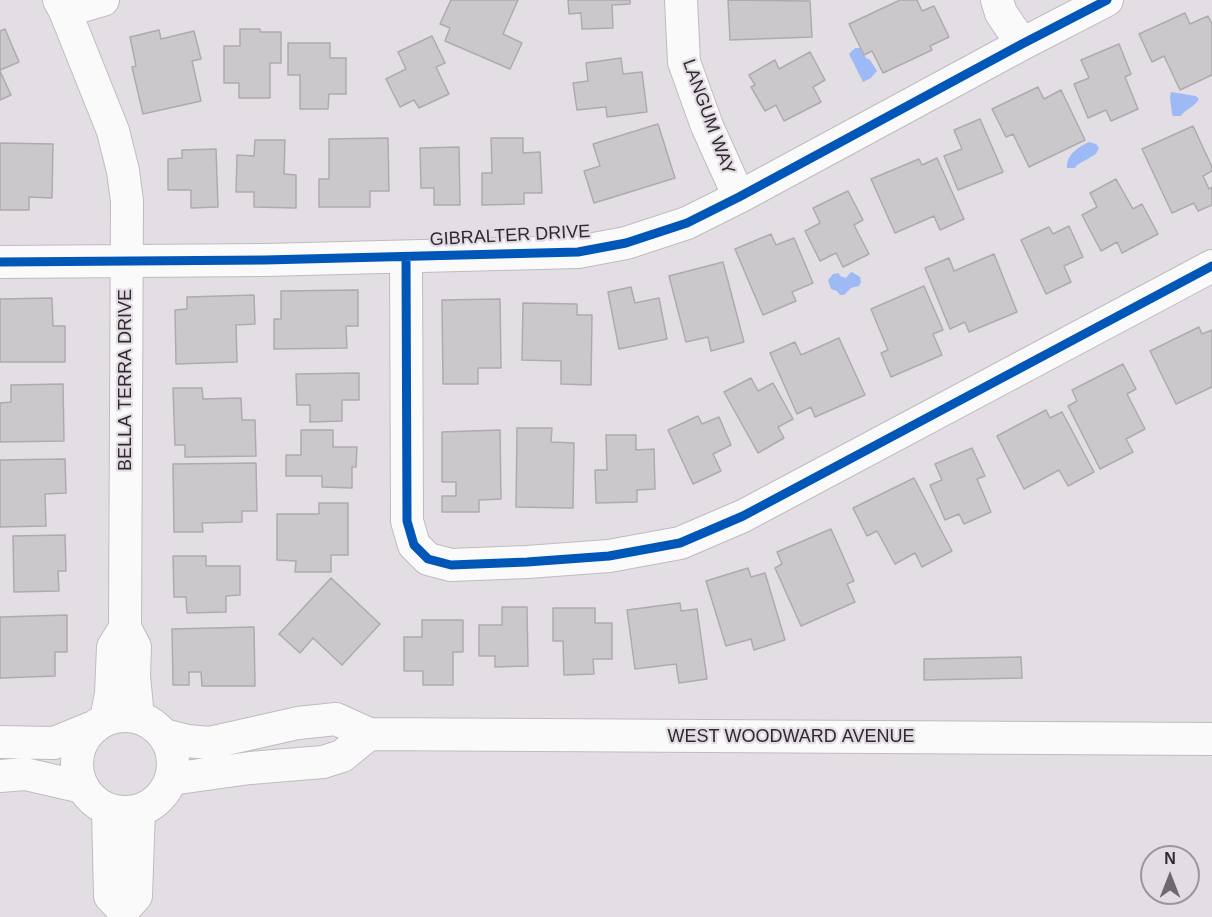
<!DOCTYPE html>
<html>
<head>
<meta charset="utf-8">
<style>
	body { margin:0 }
	#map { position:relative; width:1212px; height:917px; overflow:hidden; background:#e3dee3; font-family:Helvetica,sans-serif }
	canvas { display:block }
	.north { position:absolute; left:1140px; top:845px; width:60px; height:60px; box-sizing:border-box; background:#e4dce5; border:2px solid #9b959c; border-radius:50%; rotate:0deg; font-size:16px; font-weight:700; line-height:24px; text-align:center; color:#2e2a2e }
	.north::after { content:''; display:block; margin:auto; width:21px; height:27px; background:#6d696d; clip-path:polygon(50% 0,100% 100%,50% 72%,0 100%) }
</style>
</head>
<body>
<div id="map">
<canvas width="1212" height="917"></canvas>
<div class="north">N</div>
</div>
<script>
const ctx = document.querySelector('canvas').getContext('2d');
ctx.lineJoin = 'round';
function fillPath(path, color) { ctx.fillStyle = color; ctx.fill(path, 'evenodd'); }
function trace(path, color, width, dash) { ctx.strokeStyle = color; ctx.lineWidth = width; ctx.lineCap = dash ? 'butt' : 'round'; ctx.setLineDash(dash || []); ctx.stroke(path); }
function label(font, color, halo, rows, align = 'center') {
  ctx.font = font + ' Helvetica,sans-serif'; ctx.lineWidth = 4.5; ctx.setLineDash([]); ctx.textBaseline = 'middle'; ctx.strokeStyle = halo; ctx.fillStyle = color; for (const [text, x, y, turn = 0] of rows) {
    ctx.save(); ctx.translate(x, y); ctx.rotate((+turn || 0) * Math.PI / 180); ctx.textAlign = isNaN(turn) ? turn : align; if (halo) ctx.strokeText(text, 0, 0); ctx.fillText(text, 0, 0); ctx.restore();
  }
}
const water = new Path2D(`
	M855,48H860L866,58L870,60L877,71L871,78L863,82L849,54Z
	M1171,92L1196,96L1199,99C1195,107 1185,109 1181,116H1173L1172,114L1170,97Z
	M1089,142L1096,144L1099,148L1096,154L1091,157L1077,165L1075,168H1067C1066,155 1078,147 1089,142Z
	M852,272L860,277L861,282L859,286L851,288L844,295H840L837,291L831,289L828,280L833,274L839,273L840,276L846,278L850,273Z`);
const building = new Path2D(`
	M451,0H518L503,34L522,43L510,69L445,41L450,28L440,24Z
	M568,0H630V4L612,5L613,28L582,29L581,13L569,14Z
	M728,0L810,1L812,37L730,40Z
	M900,0H917L922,11L934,6L949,37L930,46L932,50L883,73L872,51L864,55L849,24Z
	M1185,13L1190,24L1208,16L1212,24V75L1180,90L1164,56L1152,62L1139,34Z
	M5,29L19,62L0,70V31Z
	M240,29H260V32H281V63H270V98H239V83H224V46H240Z
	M159,30L161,39L194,31L201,59L192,61L201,101L143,114L132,67L136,66L130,37Z
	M432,36L445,63L436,67L449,94L419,108L414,100L400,107L386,79L406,69L398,52Z
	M288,43H330V58H346V94H329L328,109H300V75H288Z
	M1119,44L1131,74L1125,77L1138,109L1111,121L1106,110L1088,118L1074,84L1089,78L1081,60Z
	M810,52L825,80L813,87L821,102L784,121L776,105L765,111L751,87L755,85L749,75L775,60L779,69Z
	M621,58L623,74L642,72L647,112L607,117L606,107L577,110L573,83L588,81L586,63Z
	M0,71L11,95L0,100Z
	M1038,87L1044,99L1061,90L1085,140L1029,167L1013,134L1006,137L992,109Z
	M980,119L1003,172L958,190L944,156L962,149L954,130Z
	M658,124L675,178L594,203L584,171L600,166L593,144Z
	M1193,126L1212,167V171L1203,176L1209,189L1212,187V205L1198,211L1194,203L1172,213L1142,149Z
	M388,138L389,191H370V207H319V179H329V139Z
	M491,138H523V153L540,152L542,193H524V204L482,205V173H492Z
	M255,140H285L284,174L296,175V208L254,207V192H236L237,155L254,156Z
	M0,143L53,144L52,198L29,197V210H0Z
	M459,147L460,205H434V188H421L420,148Z
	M216,149L218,207L191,208V190H168V159L182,158V150Z
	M937,158L964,219L940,230L934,216L895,233L871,179L919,159L922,165Z
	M1116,179L1133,209L1142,204L1158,234L1122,253L1117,242L1101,251L1082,215L1097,207L1090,193Z
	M848,191L863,220L854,225L869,254L843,267L836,253L820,261L805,231L820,223L813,208Z
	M1069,226L1083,257L1064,266L1071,282L1046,294L1021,240L1049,227L1053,234Z
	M771,234L776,245L794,238L813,283L792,292L796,301L763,315L735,249Z
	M994,254L1017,312L969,332L965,322L950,329L925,268L949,258L954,271Z
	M723,262L744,342L711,351L708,337L686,342L669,276Z
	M924,286L943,330L933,334L942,355L891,377L881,353L888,350L871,309Z
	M631,287L635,303L659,298L667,339L619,349L608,292Z
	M358,290V326H346L347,348L274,349V319H281V291Z
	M254,295L255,324L236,325L237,362L176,364L175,310L187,309V297Z
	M52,298L53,326H65V362H0V299Z
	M500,299L501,368H478V384H443L442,300Z
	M523,303L577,304V315H592L591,385L561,384V361L522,360Z
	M1199,327L1202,334L1212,330V387L1176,404L1150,351Z
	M839,338L865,395L815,417L811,407L797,414L770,353L795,342L801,355Z
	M1123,364L1136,389L1127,394L1145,429L1126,439L1133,452L1100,469L1068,406L1077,401L1072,390Z
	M359,373V400H342V421L310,422V405H297L296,374Z
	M751,378L758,391L773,383L793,419L778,427L784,438L758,453L724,392Z
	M63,384L64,441L0,442V403L11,402V385Z
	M173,388H202L203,399L241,398L242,420H255L256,456L185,457V445H175Z
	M1046,410L1050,418L1062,412L1094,472L1068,486L1059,470L1024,489L997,436Z
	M698,416L702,424L719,417L731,445L713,454L721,471L693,484L668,430Z
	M517,428H552L551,442L574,443L573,508L516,507Z
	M301,430H333V447H357L356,467H352V488L322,487V476H286V455H301Z
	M500,430L501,499L479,500V512H442V496H456V482H442V432Z
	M606,435H636V450L654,449L655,489L637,490V502L596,503L595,470H607Z
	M972,448L985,476L977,479L991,512L964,524L959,514L945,520L930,485L942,480L935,464Z
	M65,459L66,493L45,494L46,526L0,527V460Z
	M256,463L257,511H242V522L202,523L203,532H174L173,464Z
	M914,478L952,551L922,567L915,553L895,564L877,531L867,536L853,508Z
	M319,503H348V555H331V572H295L296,561L277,560V514H319Z
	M831,529L854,581L847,584L855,602L801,626L775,568L782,564L777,552Z
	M65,535L66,571H58L59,591L14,592L13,536Z
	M173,556H206V566H240V595L226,596V612L187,613L186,597H174Z
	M748,568L751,577L765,573L785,640L754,650L751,639L726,646L706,581Z
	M331,578L380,624L342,665L313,638L300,653L279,634Z
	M680,603L681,611L697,609L707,679L679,683L676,664L635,669L627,610Z
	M502,607H527L528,666L495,667V656H479V625H502Z
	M553,608H595V623H612V659H593L594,674L564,675L563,641H553Z
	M67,615V652H55V676L0,678V617Z
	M422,620H463V652H453V685H423V671H404V637H422Z
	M254,627L255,686H202L201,672H189V685H173L172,629Z
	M1021,657L1022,678L924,680V659Z`);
const minor = new Path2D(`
	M59,0L65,11L113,131L123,171L127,201L125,628
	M681,0L684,62L707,126L739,197
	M997,0L1001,13L1022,44
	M65,11L103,0
	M406,257L407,521L414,545L428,559L451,565L527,562L609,556L680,543L743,516L1212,266
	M0,262L265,260L578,252L626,243L687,223L739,197L1022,44L1107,0
	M77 764a48 48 0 1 1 96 0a48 48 0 1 1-96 0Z
	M106,719L111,694L113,647L125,628L135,647L134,676L138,717
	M369,734L1212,739
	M164,735L187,741L209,743L298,723L336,719L369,734L342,756L323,762L250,768L171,779
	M0,742L54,743L91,728
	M0,776L25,774L82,787
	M108,809L110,896L123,910L136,896L139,810`);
const cycleway = new Path2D(`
	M406,257L407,521L414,545L428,559L451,565L527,562L609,556L680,543L743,516L1212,266
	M0,262L265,260L578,252L626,243L687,223L739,197L1022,44L1107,0`);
const streetNames = [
	["LANGUM WAY",708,117,70],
	["GIBRALTER DRIVE",510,236,-3],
	["BELLA TERRA DRIVE",126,380,-90],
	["WEST WOODWARD AVENUE",791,737]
];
fillPath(water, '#9ebaf6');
fillPath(building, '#cbc8cc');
trace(building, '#aeabaf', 1.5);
trace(minor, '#bfbbbf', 34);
trace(minor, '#fbfafb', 32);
trace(cycleway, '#0057b8', 9);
label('18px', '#2e2a2e', '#e4dce5', streetNames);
</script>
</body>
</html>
